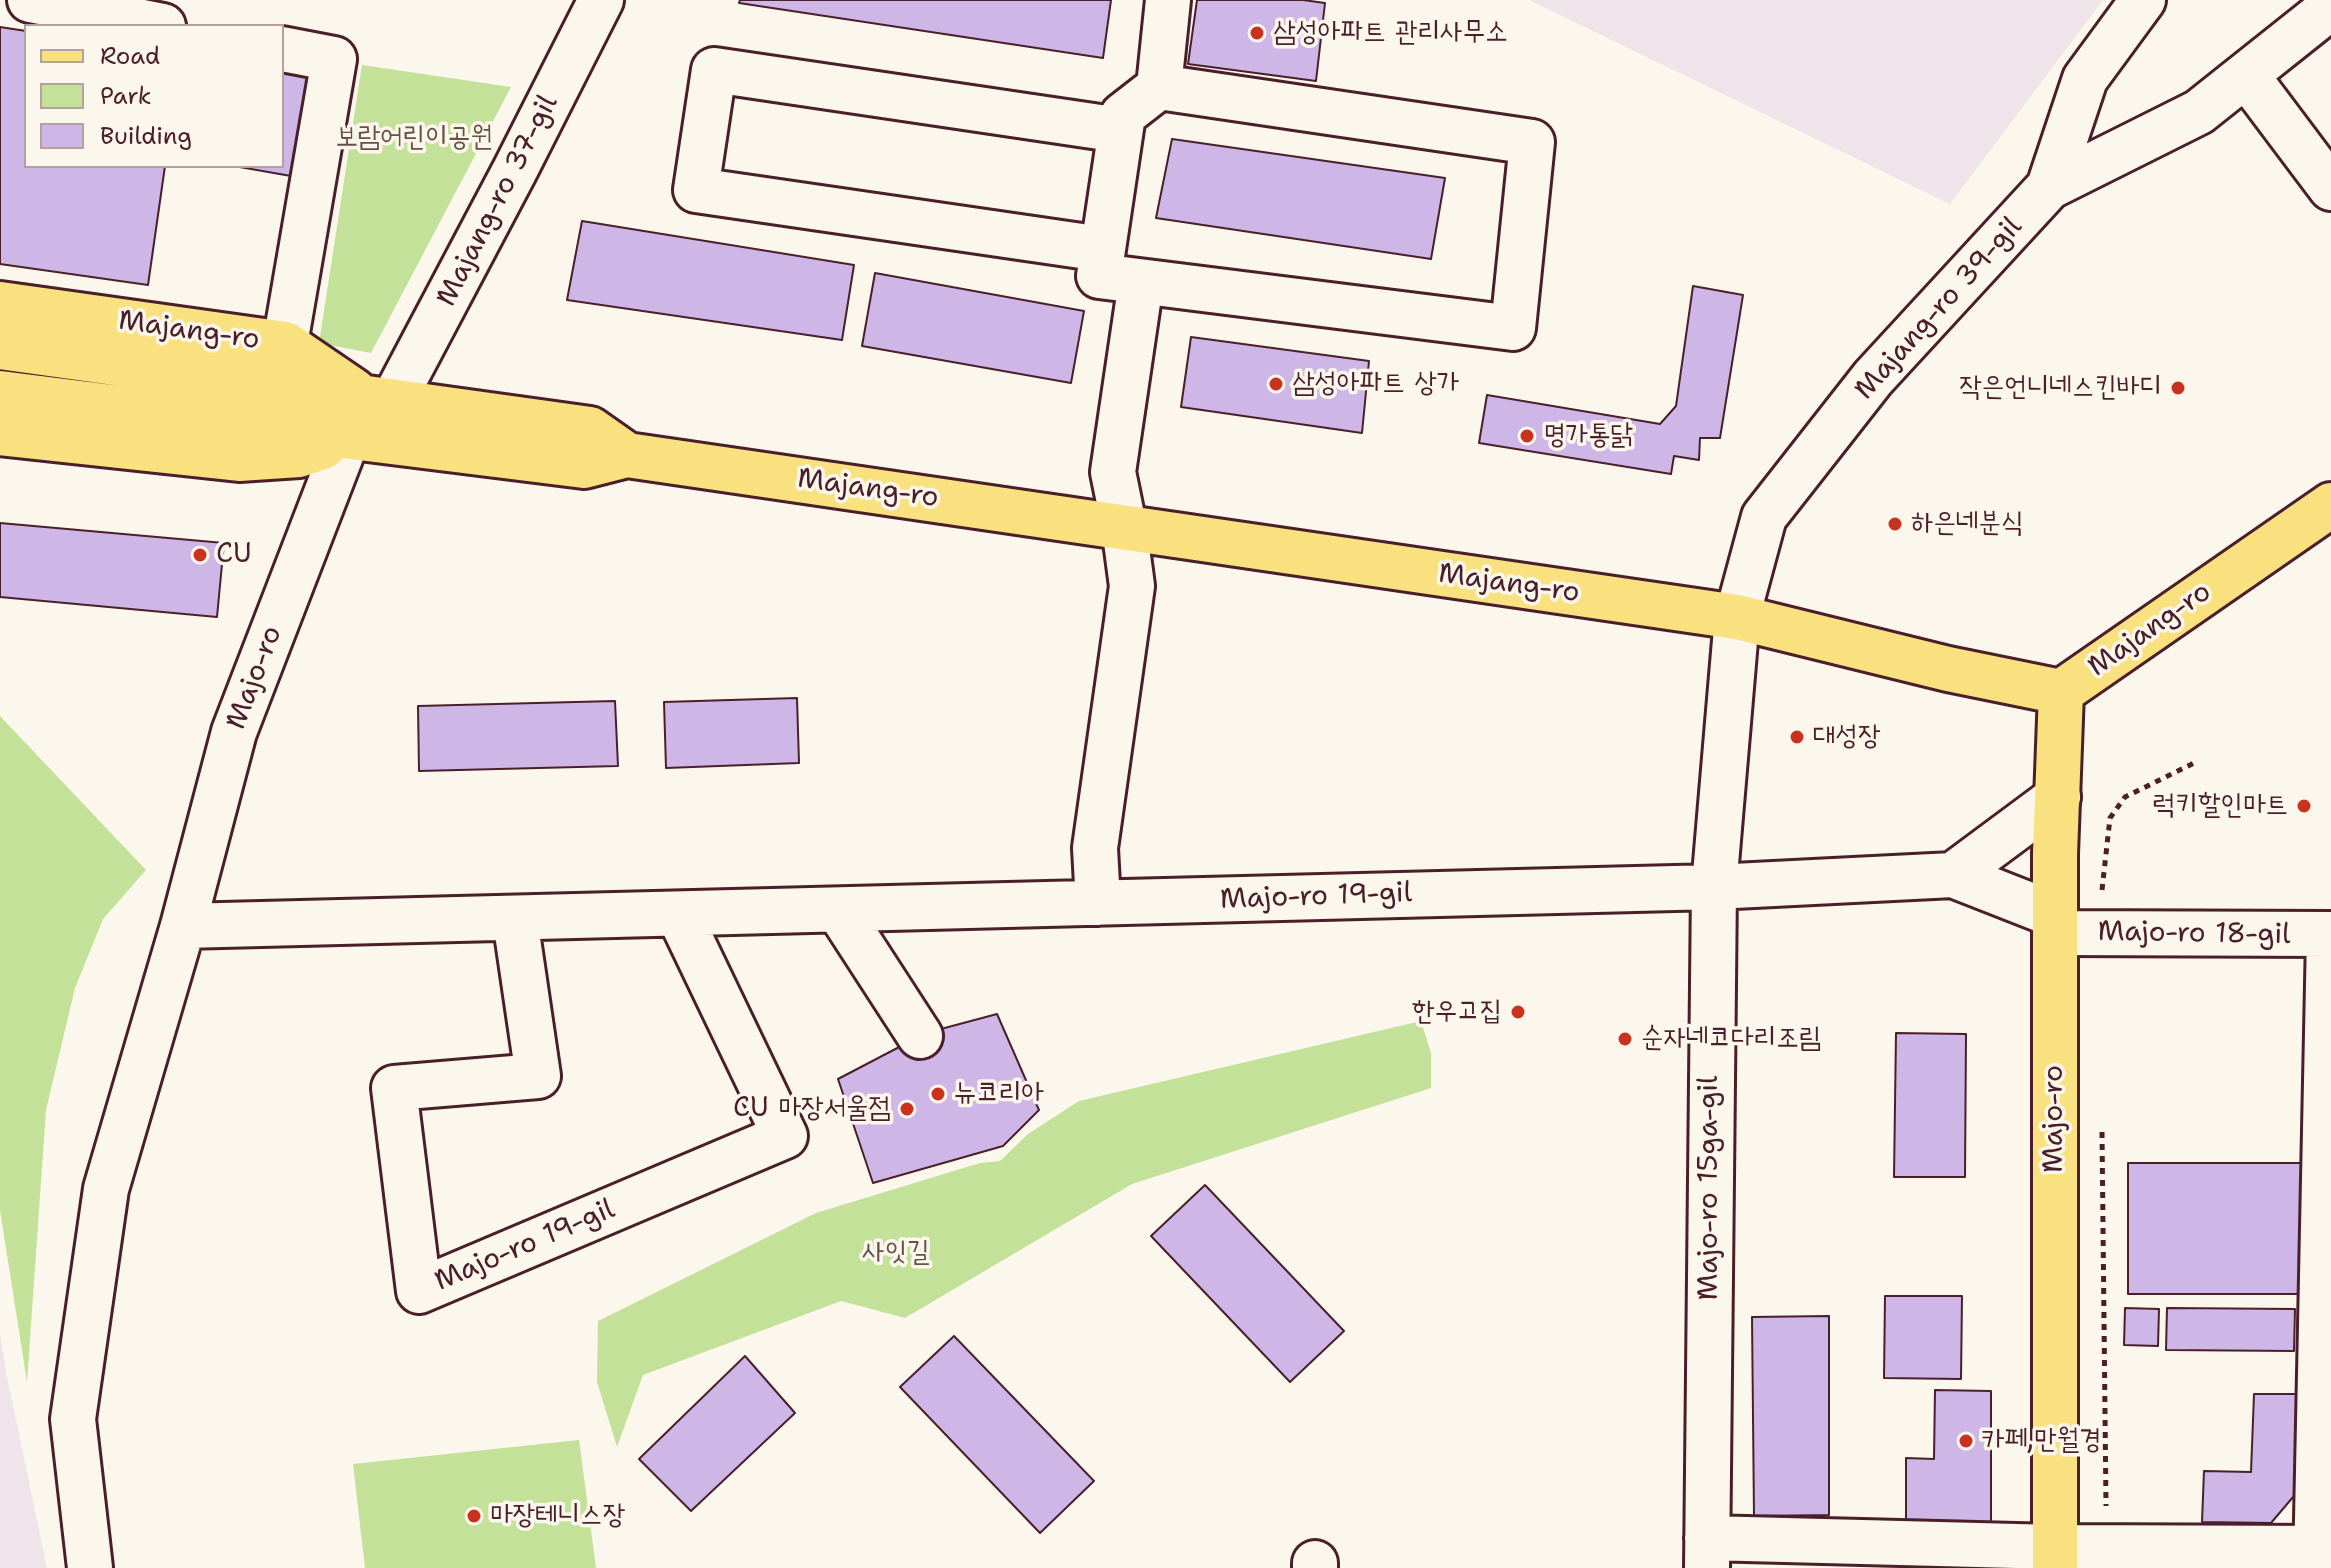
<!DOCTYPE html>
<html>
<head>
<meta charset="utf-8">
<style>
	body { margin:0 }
	#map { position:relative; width:2331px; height:1568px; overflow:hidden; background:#fbf7ec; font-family:"Shantell Sans",sans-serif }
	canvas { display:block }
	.legend { position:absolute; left:24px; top:24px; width:260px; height:144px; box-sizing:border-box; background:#fbf7ec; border:2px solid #b4a19f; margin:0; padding:10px 14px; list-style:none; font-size:24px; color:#4a1f2b }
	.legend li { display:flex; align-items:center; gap:16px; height:40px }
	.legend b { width:40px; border:2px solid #b4a19f }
</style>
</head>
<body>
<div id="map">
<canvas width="2331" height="1568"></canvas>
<ul class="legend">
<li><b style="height:10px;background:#fae180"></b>Road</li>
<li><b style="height:22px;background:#c3e199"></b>Park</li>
<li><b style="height:22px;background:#ceb7e7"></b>Building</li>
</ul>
</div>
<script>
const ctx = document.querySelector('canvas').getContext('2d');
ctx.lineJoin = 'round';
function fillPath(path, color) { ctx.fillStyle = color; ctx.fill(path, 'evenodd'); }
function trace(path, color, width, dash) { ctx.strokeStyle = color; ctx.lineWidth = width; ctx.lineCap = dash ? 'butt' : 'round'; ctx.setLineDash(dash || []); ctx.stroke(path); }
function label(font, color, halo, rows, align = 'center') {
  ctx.font = font + ' "Shantell Sans","Poor Story",sans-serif'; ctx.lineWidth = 7; ctx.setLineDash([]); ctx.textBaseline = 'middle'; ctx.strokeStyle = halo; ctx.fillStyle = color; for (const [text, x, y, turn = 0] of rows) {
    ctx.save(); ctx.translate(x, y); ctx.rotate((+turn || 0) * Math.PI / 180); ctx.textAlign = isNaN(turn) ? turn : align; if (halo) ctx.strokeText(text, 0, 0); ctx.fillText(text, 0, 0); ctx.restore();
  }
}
const built = new Path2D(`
	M1529,0H2103L1950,204Z
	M0,1333L7,1377L47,1568H0Z`);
const green = new Path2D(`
	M362,65L511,87L371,353L319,343Z
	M0,716L146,870L103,919L75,988L46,1110L27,1382L0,1210Z
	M1421,1021L1431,1053V1088L1132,1184L905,1318L841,1301L643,1375L617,1447L597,1382L598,1321L816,1213L980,1163L1000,1161L1028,1134L1079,1101Z
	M579,1440L596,1568H365L353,1464Z`);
const building = new Path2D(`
	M740,0H1111L1103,58L739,3Z
	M1197,0H1303L1325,3L1316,81L1188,64Z
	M0,27L26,31V166H165L148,285L0,264Z
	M282,71L325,78L308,179L234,166H282Z
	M1172,139L1445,178L1431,259L1156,218Z
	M582,221L854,265L842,340L567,300Z
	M875,273L1084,311L1071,383L862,346Z
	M1693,286L1743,295L1720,438H1700L1699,460L1674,456L1671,474L1479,443L1487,395L1660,424L1676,406Z
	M1191,337L1369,361L1362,433L1181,407Z
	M0,523L224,543L217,617L0,597Z
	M797,698L799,763L666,768L664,702Z
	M615,701L618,766L419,771L418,706Z
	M997,1014L1039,1110L1003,1146L873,1183L838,1079L926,1033Z
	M1896,1033L1966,1034L1965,1177H1894Z
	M2128,1163H2302V1294H2128Z
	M1205,1185L1344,1331L1290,1382L1151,1236Z
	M1885,1296H1962L1961,1379L1884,1378Z
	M2125,1308L2159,1309L2158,1346L2124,1345Z
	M2167,1308L2295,1309L2294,1351L2166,1350Z
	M1829,1316V1515L1754,1516L1752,1317Z
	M954,1336L1094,1481L1040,1533L900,1387Z
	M745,1356L795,1413L691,1511L639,1459Z
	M1935,1390L1991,1391V1522L1906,1521V1458L1934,1459Z
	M2254,1394H2301L2299,1490L2271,1523L2202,1522L2204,1471L2251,1472Z`);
const path = new Path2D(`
	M2102,890L2110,818L2125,797L2194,763
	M2102,1132L2106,1506`);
const minor = new Path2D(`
	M30,0L163,26
	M282,49L334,59L285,344
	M2246,75L2331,188
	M1159,87L1532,142L1513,328L1099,276L1123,115Z
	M1159,87L1168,0
	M2049,187L2199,112L2331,7
	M1102,249L696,190L714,70L1120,130
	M393,401L515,170L601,0
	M1953,875L2058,797
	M1098,903L1095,848L1132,586L1124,526L1113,472L1141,282
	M839,911L920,1036
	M515,919L538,1076L394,1088L419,1291L785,1136L679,915
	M183,926L234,732L348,437
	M2055,933L2331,934
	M1707,1538L2055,1547L2331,1548
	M1315,1563V1568
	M90,1568L73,1419L106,1189L183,926L1714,887L1953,875L2055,915
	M1707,1568L1714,887L1737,617L1764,517L1873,378L2049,187L2085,79L2143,0
	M2316,1568L2329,936`);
const major = new Path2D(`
	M0,304L285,344L354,391
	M0,347L590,429L627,455
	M0,393L584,466L627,455L1737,617L1948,669L2061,692L2331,505
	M0,433L239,459L299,455L323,447
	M2055,1568V854L2061,692`);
const markers = [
	[1257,33,8,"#c8321e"],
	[1276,384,8,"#c8321e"],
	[2178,388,8,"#c8321e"],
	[1527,436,8,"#c8321e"],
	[1895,524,8,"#c8321e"],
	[200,555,8,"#c8321e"],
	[1797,737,8,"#c8321e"],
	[2304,806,8,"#c8321e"],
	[1518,1012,8,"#c8321e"],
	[1625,1039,8,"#c8321e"],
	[938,1094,8,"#c8321e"],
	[907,1109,8,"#c8321e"],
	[1966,1441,8,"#c8321e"],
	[474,1516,8,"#c8321e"]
];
const poiNames = [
	["삼성아파트 관리사무소",1273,33],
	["삼성아파트 상가",1292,384],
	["작은언니네스킨바디",2162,388,"right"],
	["명가통닭",1543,436],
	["하은네분식",1911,524],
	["CU",216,555],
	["대성장",1813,737],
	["럭키할인마트",2288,806,"right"],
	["한우고집",1502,1012,"right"],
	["순자네코다리조림",1641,1039],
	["뉴코리아",954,1094],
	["CU 마장서울점",891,1109,"right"],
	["카페,만월경",1982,1441],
	["마장테니스장",490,1516]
];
const parkNames = [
	["보람어린이공원",414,138],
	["사잇길",896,1253]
];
const streetNames = [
	["Majang-ro 37-gil",498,201,-63],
	["Majang-ro 39-gil",1939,309,-48],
	["Majang-ro",189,331,8],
	["Majang-ro",868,489,8],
	["Majang-ro",1509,584,8],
	["Majang-ro",2150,630,-35],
	["Majo-ro",255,678,-69],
	["Majo-ro 19-gil",1316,897,-2],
	["Majo-ro 18-gil",2194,934,1],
	["Majo-ro",2055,1119,-90],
	["Majo-ro 15ga-gil",1710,1188,-90],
	["Majo-ro 19-gil",525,1246,-23]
];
fillPath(built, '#eee4ea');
fillPath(green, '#c3e199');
fillPath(building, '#ceb7e7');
trace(building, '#4a1f2b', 2);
trace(minor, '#4a1f2b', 50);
trace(major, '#4a1f2b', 50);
trace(path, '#4a1f2b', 5, [6, 6]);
trace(minor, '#fbf7ec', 44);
trace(major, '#fae180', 44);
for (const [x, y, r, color] of markers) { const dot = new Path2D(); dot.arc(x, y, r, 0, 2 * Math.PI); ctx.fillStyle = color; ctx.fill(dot); trace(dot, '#fbf7ec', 3); }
label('28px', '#4a1f2b', '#fbf7ec', poiNames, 'left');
label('28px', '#685046', '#fbf7ec', parkNames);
label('28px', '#4a1f2b', '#fbf7ec', streetNames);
</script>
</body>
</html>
